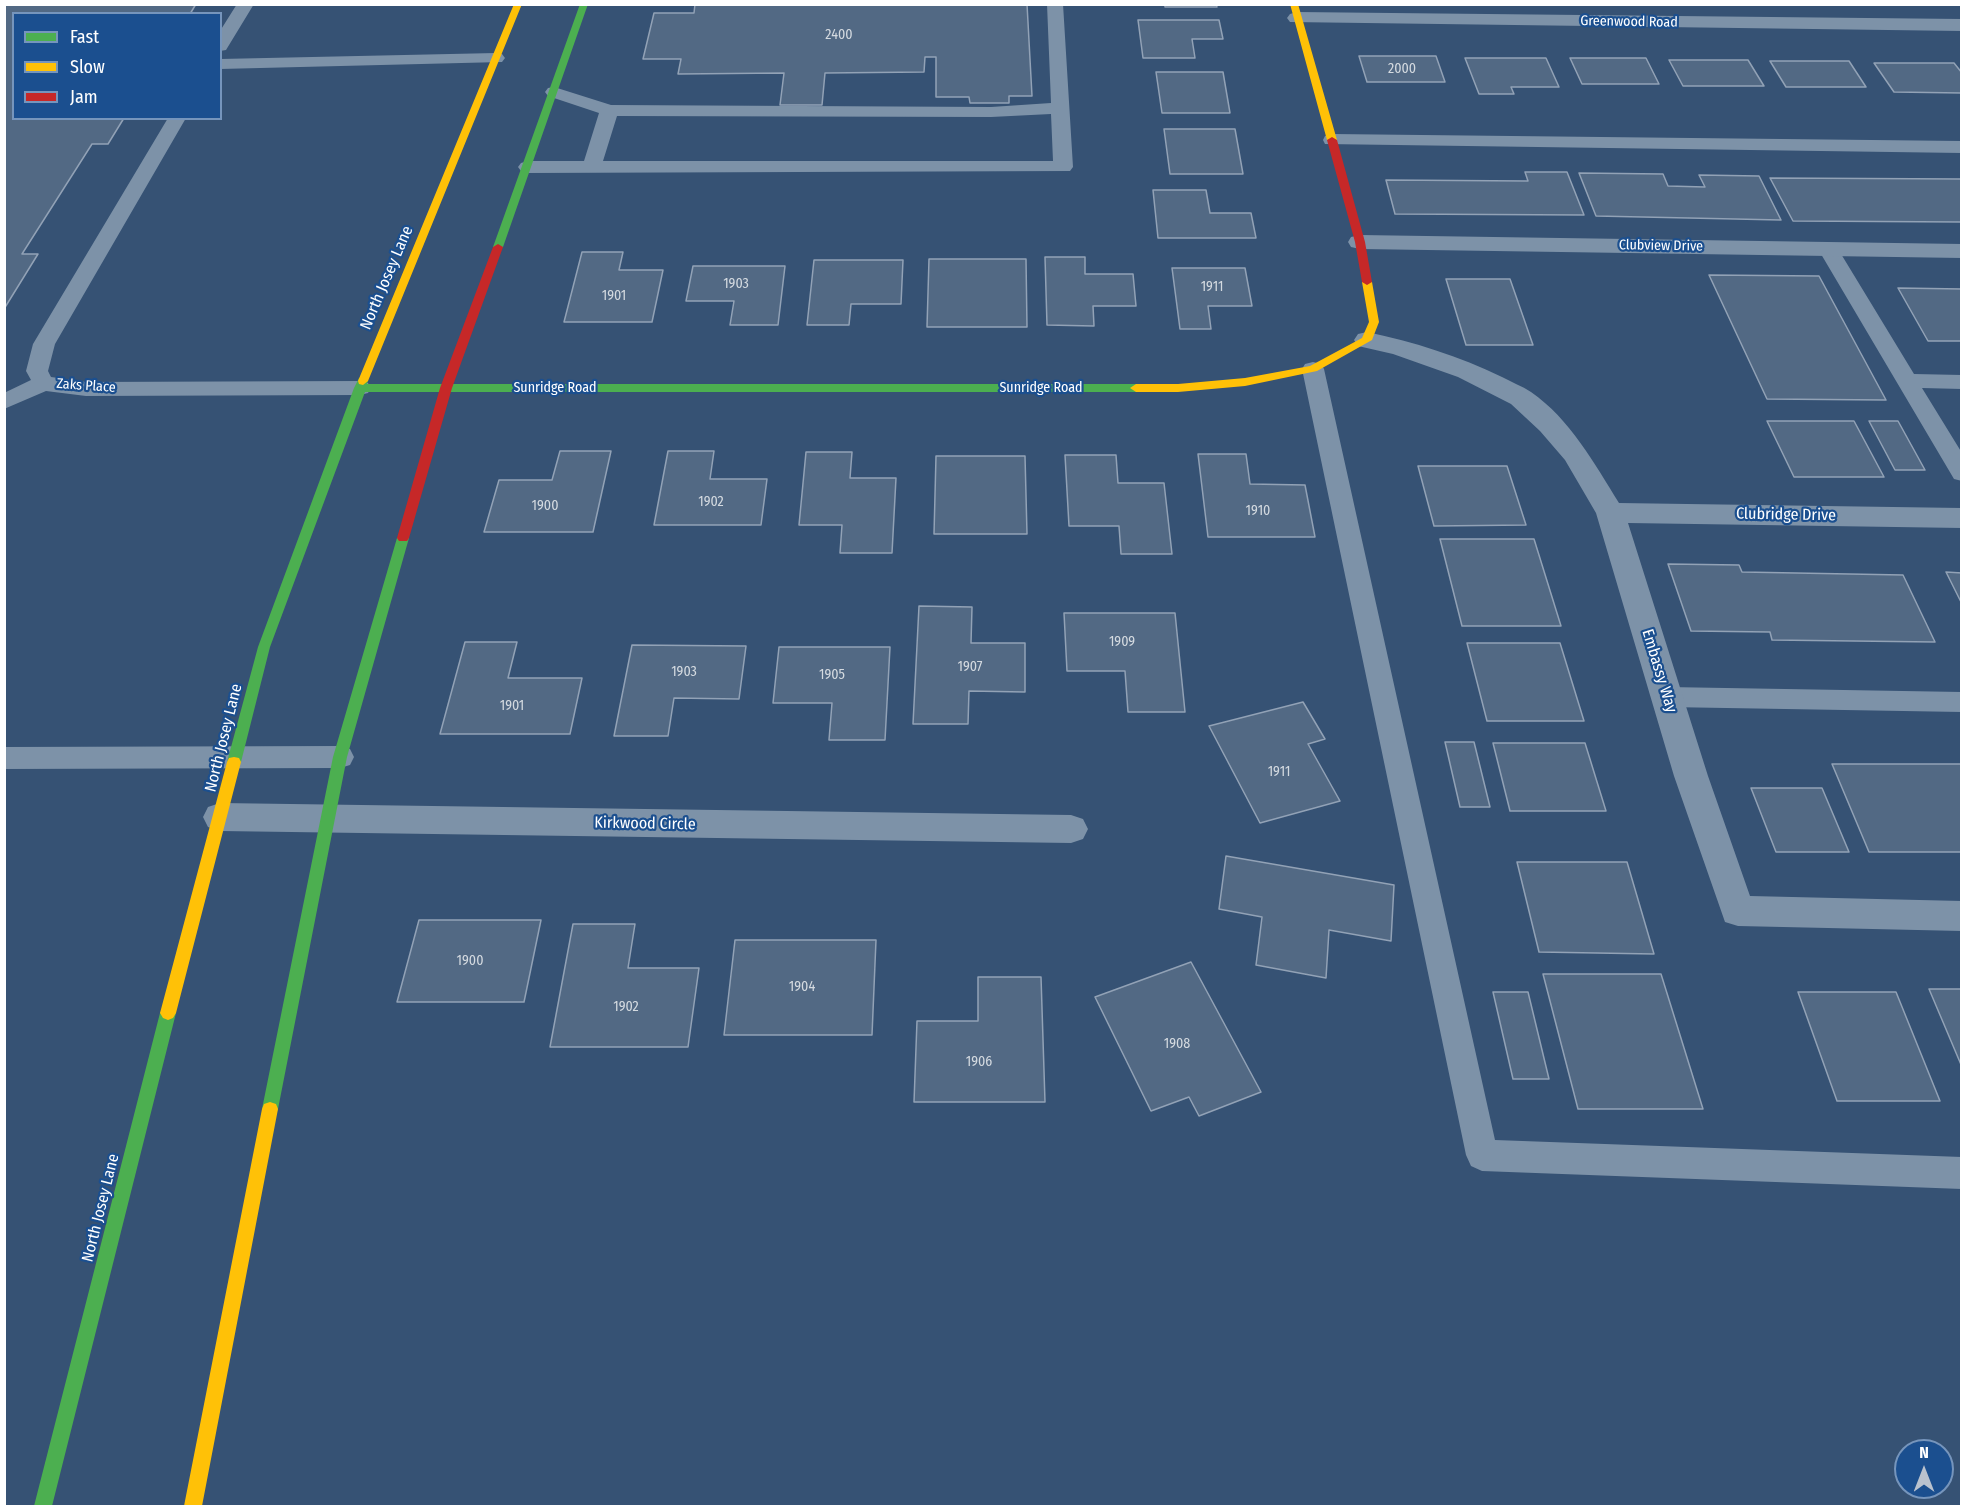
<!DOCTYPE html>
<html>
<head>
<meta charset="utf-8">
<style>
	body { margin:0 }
	#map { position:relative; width:1966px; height:1511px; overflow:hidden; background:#365274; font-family:"Fira Sans Condensed",sans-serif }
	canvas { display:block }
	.frame { position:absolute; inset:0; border:6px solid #fff; pointer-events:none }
	.legend { position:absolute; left:12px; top:12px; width:210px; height:108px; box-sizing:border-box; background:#1b4f8f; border:2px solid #7695bc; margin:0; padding:8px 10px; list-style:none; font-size:18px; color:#fff }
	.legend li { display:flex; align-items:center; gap:12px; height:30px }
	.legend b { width:30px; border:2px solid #7695bc }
	.north { position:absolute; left:1894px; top:1439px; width:60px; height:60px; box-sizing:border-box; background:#1b4f8f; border:2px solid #7695bc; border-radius:50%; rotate:0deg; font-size:16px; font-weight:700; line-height:24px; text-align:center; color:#fff }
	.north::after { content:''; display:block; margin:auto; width:21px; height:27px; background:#b9c2ce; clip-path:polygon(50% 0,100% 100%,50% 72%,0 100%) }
</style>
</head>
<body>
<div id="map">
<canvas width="1966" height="1511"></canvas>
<div class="frame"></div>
<ul class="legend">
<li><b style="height:8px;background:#4caf50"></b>Fast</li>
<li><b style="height:8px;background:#ffc107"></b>Slow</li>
<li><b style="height:8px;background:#c62828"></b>Jam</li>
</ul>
<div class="north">N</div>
</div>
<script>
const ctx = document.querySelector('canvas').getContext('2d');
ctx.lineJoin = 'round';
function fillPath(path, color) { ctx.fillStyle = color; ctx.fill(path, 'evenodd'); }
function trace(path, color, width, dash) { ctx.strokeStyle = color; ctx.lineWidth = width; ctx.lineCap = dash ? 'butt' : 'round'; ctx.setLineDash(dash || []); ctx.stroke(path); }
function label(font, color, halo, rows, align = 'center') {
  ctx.font = font + ' "Fira Sans Condensed",sans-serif'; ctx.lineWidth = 4.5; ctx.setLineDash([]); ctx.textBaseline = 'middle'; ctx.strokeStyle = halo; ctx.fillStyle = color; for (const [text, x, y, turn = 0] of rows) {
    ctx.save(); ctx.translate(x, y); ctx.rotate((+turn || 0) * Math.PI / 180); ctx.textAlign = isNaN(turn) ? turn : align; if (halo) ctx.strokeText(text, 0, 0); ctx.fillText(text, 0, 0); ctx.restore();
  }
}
const building = new Path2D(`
	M4,4H196L190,14H14V118H124L108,144H92L22,254H38L4,309Z
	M695,4H1027L1032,96H1009V103H970L969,97H936V57H925L924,72L825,73L822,105H780L784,73L678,74L681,59H643L654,13H694Z
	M1165,4H1216L1217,7H1165Z
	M1138,20H1219L1223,39H1192L1195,58H1143Z
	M1359,56H1436L1445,82H1367Z
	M1465,58H1546L1559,87H1511L1514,94H1479Z
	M1570,58H1646L1659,84H1582Z
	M1669,60H1748L1764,86H1683Z
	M1770,61H1849L1866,87H1786Z
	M1874,63H1954L1962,73V93L1894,92Z
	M1156,72H1223L1230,113H1162Z
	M1164,129H1235L1243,174H1170Z
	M1525,172H1567L1584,215L1395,214L1386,180L1528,181Z
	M1579,173L1663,174L1668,186L1705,187L1699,175L1759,176L1781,220L1596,216Z
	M1770,178L1961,179L1962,222L1793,221Z
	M1153,190H1206L1210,213H1251L1256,238H1158Z
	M582,252H623L619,270H663L652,322H564Z
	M1045,257H1085V274H1133L1136,306H1093L1094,326L1047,325Z
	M929,259H1026L1027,327H927Z
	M814,260H903L901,304H851L849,325H807Z
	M693,266H785L778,325H730L734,301H686Z
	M1172,268H1245L1252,306H1208L1211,329H1180Z
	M1709,275L1819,276L1886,400L1767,399Z
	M1446,279H1510L1533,345H1466Z
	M1898,288L1962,289V341H1928Z
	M1767,421H1854L1884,477H1794Z
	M1869,421H1898L1925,470H1895Z
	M560,451H611L593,532H484L499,480H552Z
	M668,451H714L710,479H767L761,525H654Z
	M806,452H852L850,478H896L892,553H840L842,525H799Z
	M1198,454H1246L1250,484L1305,485L1315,537H1208Z
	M1065,455H1116L1118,483H1164L1172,554H1121L1119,526H1069Z
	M936,456H1025L1027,534H934Z
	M1418,466H1507L1526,525L1434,526Z
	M1440,539H1534L1561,626H1462Z
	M1668,564L1739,565L1742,572L1903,575L1935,642L1772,640L1770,632L1691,631Z
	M1946,572L1962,573V604Z
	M919,606L972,607L971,643H1025V692L969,691L968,724H913Z
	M1064,613H1175L1185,712H1128L1125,671H1067Z
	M465,642H517L508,678H582L570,734H440Z
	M1467,643H1560L1584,721H1487Z
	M632,645L746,646L739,699L674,698L668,736H614Z
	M779,647H890L885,740H829L832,703H773Z
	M1303,702L1325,739L1308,744L1340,801L1260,823L1209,726Z
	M1445,742H1474L1490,807H1460Z
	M1493,743H1585L1606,811H1510Z
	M1832,764H1962V852H1869Z
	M1751,788H1822L1849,852H1776Z
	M1226,856L1394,885L1391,941L1329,930L1326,978L1256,965L1262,917L1219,909Z
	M1517,862H1627L1654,954L1539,952Z
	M419,920H541L524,1002H397Z
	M573,924H635L628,968H699L688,1047H550Z
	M735,940H876L872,1035H724Z
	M1191,962L1261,1092L1199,1116L1189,1097L1151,1111L1095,997Z
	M1543,974H1661L1703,1109H1578Z
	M978,977H1041L1045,1102H914L917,1021H978Z
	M1929,989H1962V1067Z
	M1493,992H1528L1549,1079H1513Z
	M1798,992H1896L1940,1101H1837Z`);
const lane = new Path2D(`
	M237,4H254L226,50L220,51V31Z
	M1047,4H1063L1073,167L1070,171L528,173L521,171L518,167L521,163L528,161H584L599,113L548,96L545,92L548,88L554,87L611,105L991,107L1051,103ZM1051,114L1053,161H603L617,116L991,117Z
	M496,53L502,54L505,58L502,62L220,69V59Z
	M168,118H186L55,344L48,371L51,377L86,382L360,381L368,383L371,388L368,393L360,395L86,396L46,391L4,409V393L31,380L26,371L33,344Z
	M1332,134L1962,141V153L1325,144L1323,140L1325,136Z
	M1828,243L1835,245L1838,249L1914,374L1962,375V389L1922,388L1962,453V481L1954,479L1818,249L1821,245Z
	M1313,362L1321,364L1324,369L1495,1140L1962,1157V1189L1482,1171L1471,1166L1466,1155L1302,369L1305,364Z
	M1667,687L1962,692V712L1667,707L1658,704L1654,697L1658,690Z
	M340,746L350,749L354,757L350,765L340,768L4,769V747Z`);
const street = new Path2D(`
	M1297,12L1962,19V31L1290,22L1287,18L1290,14Z
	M1360,235L1962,244V258L1360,249L1351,247L1348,242L1351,237Z
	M1367,332C1414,342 1459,356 1502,377C1511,382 1522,386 1531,392C1570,419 1594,463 1619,503L1962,508V528L1628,523L1708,776L1750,896L1962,901V931L1738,926L1725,922L1674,776L1596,513L1565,460L1540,431L1511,404L1458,377L1393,354L1358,346L1354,340L1358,334Z
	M220,803L1071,815L1083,819L1088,829L1083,839L1071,843L220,831L208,827L203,817L208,807Z`);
const fast = new Path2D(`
	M580,4H588L503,247L498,250L494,249L493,247Z
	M363,377L368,381L367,384H1136L1142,388L1136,392H365L270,647L241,762L239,766H229L227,762L258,647L354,388L359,378Z
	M403,534L409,538L347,757L278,1109L276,1114L270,1116L264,1114L262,1109L333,757L397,538Z
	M168,1006L173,1008L176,1013L52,1506H34L160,1013L163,1008Z`);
const slow = new Path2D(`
	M514,4H522L368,381L363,385L359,384L358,381Z
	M1290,4H1298L1337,140L1335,142L1327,140Z
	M1367,279L1372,282L1379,322L1372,340L1317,371L1245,386L1178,392H1136L1130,388L1136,384H1178L1245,378L1310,366L1362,338L1369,322L1362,282Z
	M234,757L239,758L241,762L176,1013L173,1018L168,1020L163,1018L160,1013L227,762L229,758Z
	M270,1102L276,1104L278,1109L202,1506H184L262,1109L264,1104Z`);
const jam = new Path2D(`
	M1332,137L1337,140L1365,242L1372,282L1367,285L1362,282L1355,242L1327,140Z
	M498,244L503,247L452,388L409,538L407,541H399L397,538L440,388L493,247Z`);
const farStreetnames = [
	["Greenwood Road",1629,22,1],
	["Clubview Drive",1661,246,1],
	["Zaks Place",86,386,4],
	["Sunridge Road",555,388],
	["Sunridge Road",1041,388]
];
const numberNames = [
	["2400",839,35],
	["2000",1402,69],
	["1903",736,284],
	["1911",1212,287],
	["1901",614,296],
	["1902",711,502],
	["1900",545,506],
	["1910",1258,511],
	["1909",1122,642],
	["1907",970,667],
	["1903",684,672],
	["1905",832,675],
	["1901",512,706],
	["1911",1279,772],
	["1900",470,961],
	["1904",802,987],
	["1902",626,1007],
	["1908",1177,1044],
	["1906",979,1062]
];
const streetNames = [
	["North Josey Lane",387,278,-67],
	["Clubridge Drive",1786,515,1],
	["Embassy Way",1659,671,73],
	["North Josey Lane",224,738,-76],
	["Kirkwood Circle",645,824,1],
	["North Josey Lane",101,1208,-76]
];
fillPath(building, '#526984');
trace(building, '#92a2b6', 1.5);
fillPath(lane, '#7d92a8');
fillPath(street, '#7d92a8');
fillPath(fast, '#4caf50');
fillPath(slow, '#ffc107');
fillPath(jam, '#c62828');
label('14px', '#fff', '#1b4f8f', farStreetnames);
label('14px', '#d4dae0', null, numberNames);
label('16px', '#fff', '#1b4f8f', streetNames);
</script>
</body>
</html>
